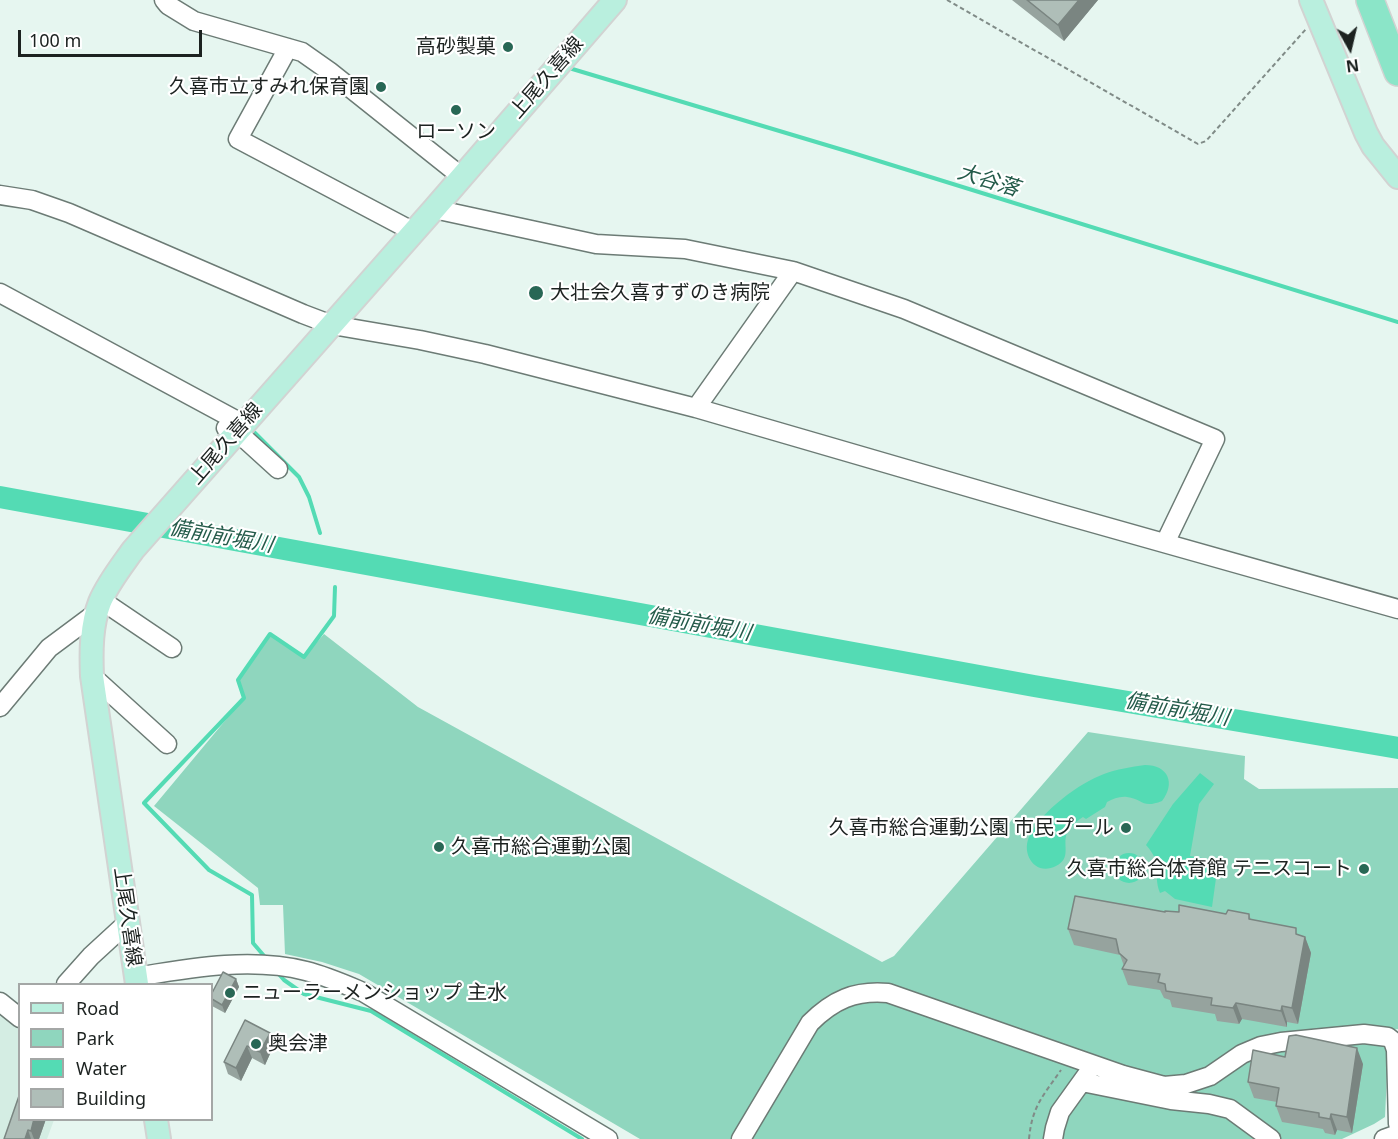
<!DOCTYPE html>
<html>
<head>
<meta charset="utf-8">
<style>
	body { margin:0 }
	#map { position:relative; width:1398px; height:1139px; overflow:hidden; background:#e6f6f0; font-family:"Noto Sans",sans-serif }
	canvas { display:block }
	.legend { position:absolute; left:18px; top:983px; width:195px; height:138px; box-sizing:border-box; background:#fff; border:2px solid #a4a7a6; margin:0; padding:8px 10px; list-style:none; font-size:18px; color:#1c2220 }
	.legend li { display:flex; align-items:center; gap:12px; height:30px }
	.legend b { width:30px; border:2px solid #a4a7a6 }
	.north { position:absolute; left:1320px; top:18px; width:60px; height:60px; -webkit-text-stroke:4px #fff; paint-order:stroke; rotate:172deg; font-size:16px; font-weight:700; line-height:24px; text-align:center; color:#1c2220 }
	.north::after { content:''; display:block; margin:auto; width:21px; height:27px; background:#1c2220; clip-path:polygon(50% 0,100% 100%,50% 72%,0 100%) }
	.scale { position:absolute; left:18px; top:30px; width:184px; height:27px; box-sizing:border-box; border:3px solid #1c2220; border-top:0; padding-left:8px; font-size:18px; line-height:21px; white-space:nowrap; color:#1c2220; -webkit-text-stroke:4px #fff; paint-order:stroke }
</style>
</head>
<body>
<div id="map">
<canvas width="1398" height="1139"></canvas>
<ul class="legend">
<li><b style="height:8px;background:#b9efde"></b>Road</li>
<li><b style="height:16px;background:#8fd6be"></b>Park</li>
<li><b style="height:16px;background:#54dbb4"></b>Water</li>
<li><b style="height:16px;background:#afbeb8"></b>Building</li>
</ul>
<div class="north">N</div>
<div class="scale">100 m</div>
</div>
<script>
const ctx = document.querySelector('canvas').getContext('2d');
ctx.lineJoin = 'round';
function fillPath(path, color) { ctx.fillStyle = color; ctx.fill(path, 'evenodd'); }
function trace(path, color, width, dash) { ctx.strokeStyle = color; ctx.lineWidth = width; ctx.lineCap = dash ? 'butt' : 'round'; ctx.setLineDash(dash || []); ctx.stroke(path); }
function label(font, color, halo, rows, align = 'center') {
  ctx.font = font + ' "Noto Sans","Noto Sans JP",sans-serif'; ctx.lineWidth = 4.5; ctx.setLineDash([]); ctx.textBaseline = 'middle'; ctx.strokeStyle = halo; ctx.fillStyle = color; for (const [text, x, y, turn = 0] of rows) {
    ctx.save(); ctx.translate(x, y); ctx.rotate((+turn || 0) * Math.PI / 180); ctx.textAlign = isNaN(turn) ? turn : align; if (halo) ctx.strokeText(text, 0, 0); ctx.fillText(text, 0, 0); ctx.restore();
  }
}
const built = new Path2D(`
	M0,1009L19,1026L20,1120H54L47,1139H0Z`);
const green = new Path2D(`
	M270,634L304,657L324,634L418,707L882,962L894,956L1088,732L1245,756L1244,779L1259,789L1398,788V1029L1389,1030L1385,1117L1374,1124L1342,1139H640L359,974L322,962L285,954L283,905H260L258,888L154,806L244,698L238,680Z`);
const water = new Path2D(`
	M1145,765C1168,765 1176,783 1162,801C1142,809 1143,799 1127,797C1120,796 1113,799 1107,802L1105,807L1086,819L1083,817C1077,821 1070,826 1067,833C1062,845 1072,858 1056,866C1035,877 1020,853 1030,835C1042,811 1079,783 1104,774C1117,769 1131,767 1145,765Z
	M1200,773L1214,784L1199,804L1190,856L1215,860L1218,864L1212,907L1175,899L1165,891L1160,893C1152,872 1164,865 1146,845L1173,804Z
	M1114 868a15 15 0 1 1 30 0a15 15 0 1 1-30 0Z`);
const stream = new Path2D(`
	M569,68L853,153L1398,322
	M249,431L255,433L299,477L309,497L320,533
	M265,957L253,943L252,895L209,870L144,803L244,698L238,680L270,634L304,657L334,616L335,587
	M277,972L284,980L304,994L371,1011L582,1139`);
const river = new Path2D(`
	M0,497L1034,686L1398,748`);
const path = new Path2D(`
	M947,0L1198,144L1206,141L1306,29
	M1029,1139C1032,1106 1043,1096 1061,1070`);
const minor = new Path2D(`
	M164,0L168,5L194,21L302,52L329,71L462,177
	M288,48L238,139L414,232
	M0,195L32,200L69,213L303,314L332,325L420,340L485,354L696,408L1054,512L1398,609
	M434,209L596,244L685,249L793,271L904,309L1215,439L1165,543
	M0,293L243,424
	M696,408L793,271
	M226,428L245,439L278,469
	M101,600L172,648
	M92,676L167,744
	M0,707L49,648L96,613
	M136,977C191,968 251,957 306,971C326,976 344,984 363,992L608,1139
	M66,984L91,956L128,922
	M0,1002L20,1018
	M1082,1082L1171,1100L1209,1104L1230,1109L1271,1139
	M741,1139L810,1023C833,1000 855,990 888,993L1123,1075L1164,1086L1186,1084L1210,1076L1242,1054L1261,1046L1281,1042L1364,1034L1388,1037L1393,1041L1396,1050L1398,1124
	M1053,1139L1055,1128L1060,1112L1088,1073
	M1384,1139L1398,1134`);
const major = new Path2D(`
	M1311,0L1366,133L1373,146L1398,177
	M137,984L92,676C91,651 91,625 100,602C108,583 121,567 133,550L434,209L615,0
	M156,1120L159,1139`);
const highway = new Path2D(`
	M1370,0L1398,72`);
const wall = new Path2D(`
	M1012,0H1098L1064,41Z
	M1165,912L1249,914L1251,920L1305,937L1311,953L1298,1024L1287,1022V1027L1242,1019L1239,1024L1217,1021L1215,1014L1172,1007L1170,1000L1164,998L1160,990L1128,985L1122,969L1124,966L1120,955L1074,945L1068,929Z
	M236,979L239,987L225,1013L212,1006V993Z
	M245,1020L270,1033L274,1045L265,1065L252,1058L241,1081L228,1074L224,1062Z
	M1285,1057L1363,1064L1352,1133L1337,1130L1335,1135L1325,1133L1323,1129L1282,1122L1276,1106L1277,1102L1254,1098L1248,1082Z
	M46,1119L39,1139H4Z`);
const shadedWall = new Path2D(`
	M1079,0H1098L1064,41L1058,25Z
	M1305,937L1311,953L1298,1024L1292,1008Z
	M236,979L239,987L225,1013L222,1005Z
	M1236,1003L1242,1019L1239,1024L1233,1008Z
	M1282,1006L1287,1022V1027L1281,1011Z
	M270,1033L274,1045L265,1065L260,1052Z
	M247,1046L252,1058L241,1081L236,1068Z
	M1357,1048L1363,1064L1352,1133L1347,1117Z
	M1331,1114L1337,1130L1335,1135L1330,1119Z
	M34,1119H46L39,1139H34L31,1131Z
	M28,1130L31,1139H25Z`);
const building = new Path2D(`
	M1027,0H1079L1058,25Z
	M1075,896L1165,912V911L1179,912V905L1226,914L1228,910L1249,914V919L1296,928V934L1305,937L1292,1008L1282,1006L1281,1011L1236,1003L1233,1008L1211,1005L1212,998L1166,991L1165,984L1158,982L1160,974L1122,969L1127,960L1119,953L1116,939L1068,929Z
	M223,972L236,979L222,1005L212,999V993Z
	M245,1020L270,1033L260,1052L247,1046L236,1068L224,1062Z
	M1296,1035L1357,1048L1347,1117L1331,1114L1330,1119L1319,1117V1113L1276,1106L1279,1088L1248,1082L1253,1050L1285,1057L1289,1036Z
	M20,1093V1119H34L31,1131L28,1130L25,1139H4Z`);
const markers = [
	[508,47,6,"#286755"],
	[381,87,6,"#286755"],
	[456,110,6,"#286755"],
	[536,293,8,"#286755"],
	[1126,828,6,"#286755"],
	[439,847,6,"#286755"],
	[1364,869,6,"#286755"],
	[230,993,6,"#286755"],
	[256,1044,6,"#286755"]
];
const poiNames = [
	["高砂製菓",496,47],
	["久喜市立すみれ保育園",369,87],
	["ローソン",456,132,"center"],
	["大壮会久喜すずのき病院",550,293,"left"],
	["久喜市総合運動公園 市民プール",1114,828],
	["久喜市総合運動公園",451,847,"left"],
	["久喜市総合体育館 テニスコート",1352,869],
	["ニューラーメンショップ 主水",242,993,"left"],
	["奥会津",268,1044,"left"]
];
const streetNames = [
	["上尾久喜線",547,78,-49],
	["上尾久喜線",226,444,-49],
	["上尾久喜線",127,917,82]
];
const waterNames = [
	["大谷落",988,181,17],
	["備前前堀川",221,537,10],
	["備前前堀川",699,625,10],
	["備前前堀川",1177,710,10]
];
fillPath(built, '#d4ede3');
fillPath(green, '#8fd6be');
fillPath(water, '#54dbb4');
trace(stream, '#54dbb4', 4);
trace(river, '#54dbb4', 22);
trace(minor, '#6c7b75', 21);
trace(major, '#d2d3d2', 26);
trace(highway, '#d2d3d2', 30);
trace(path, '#808b87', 2, [4.5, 3]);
trace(minor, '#fff', 18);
trace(major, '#b9efde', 22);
trace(highway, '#8be5c8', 27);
fillPath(wall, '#96a39e');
fillPath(shadedWall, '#7a8581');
fillPath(building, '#afbeb8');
trace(building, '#7a8581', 1.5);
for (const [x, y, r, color] of markers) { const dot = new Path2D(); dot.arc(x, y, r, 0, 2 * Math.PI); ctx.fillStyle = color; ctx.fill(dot); trace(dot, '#fff', 2); }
label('20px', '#1c2220', '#fff', poiNames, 'right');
label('20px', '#1c2220', '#fff', streetNames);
label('italic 21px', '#245b4a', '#fff', waterNames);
</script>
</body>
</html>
